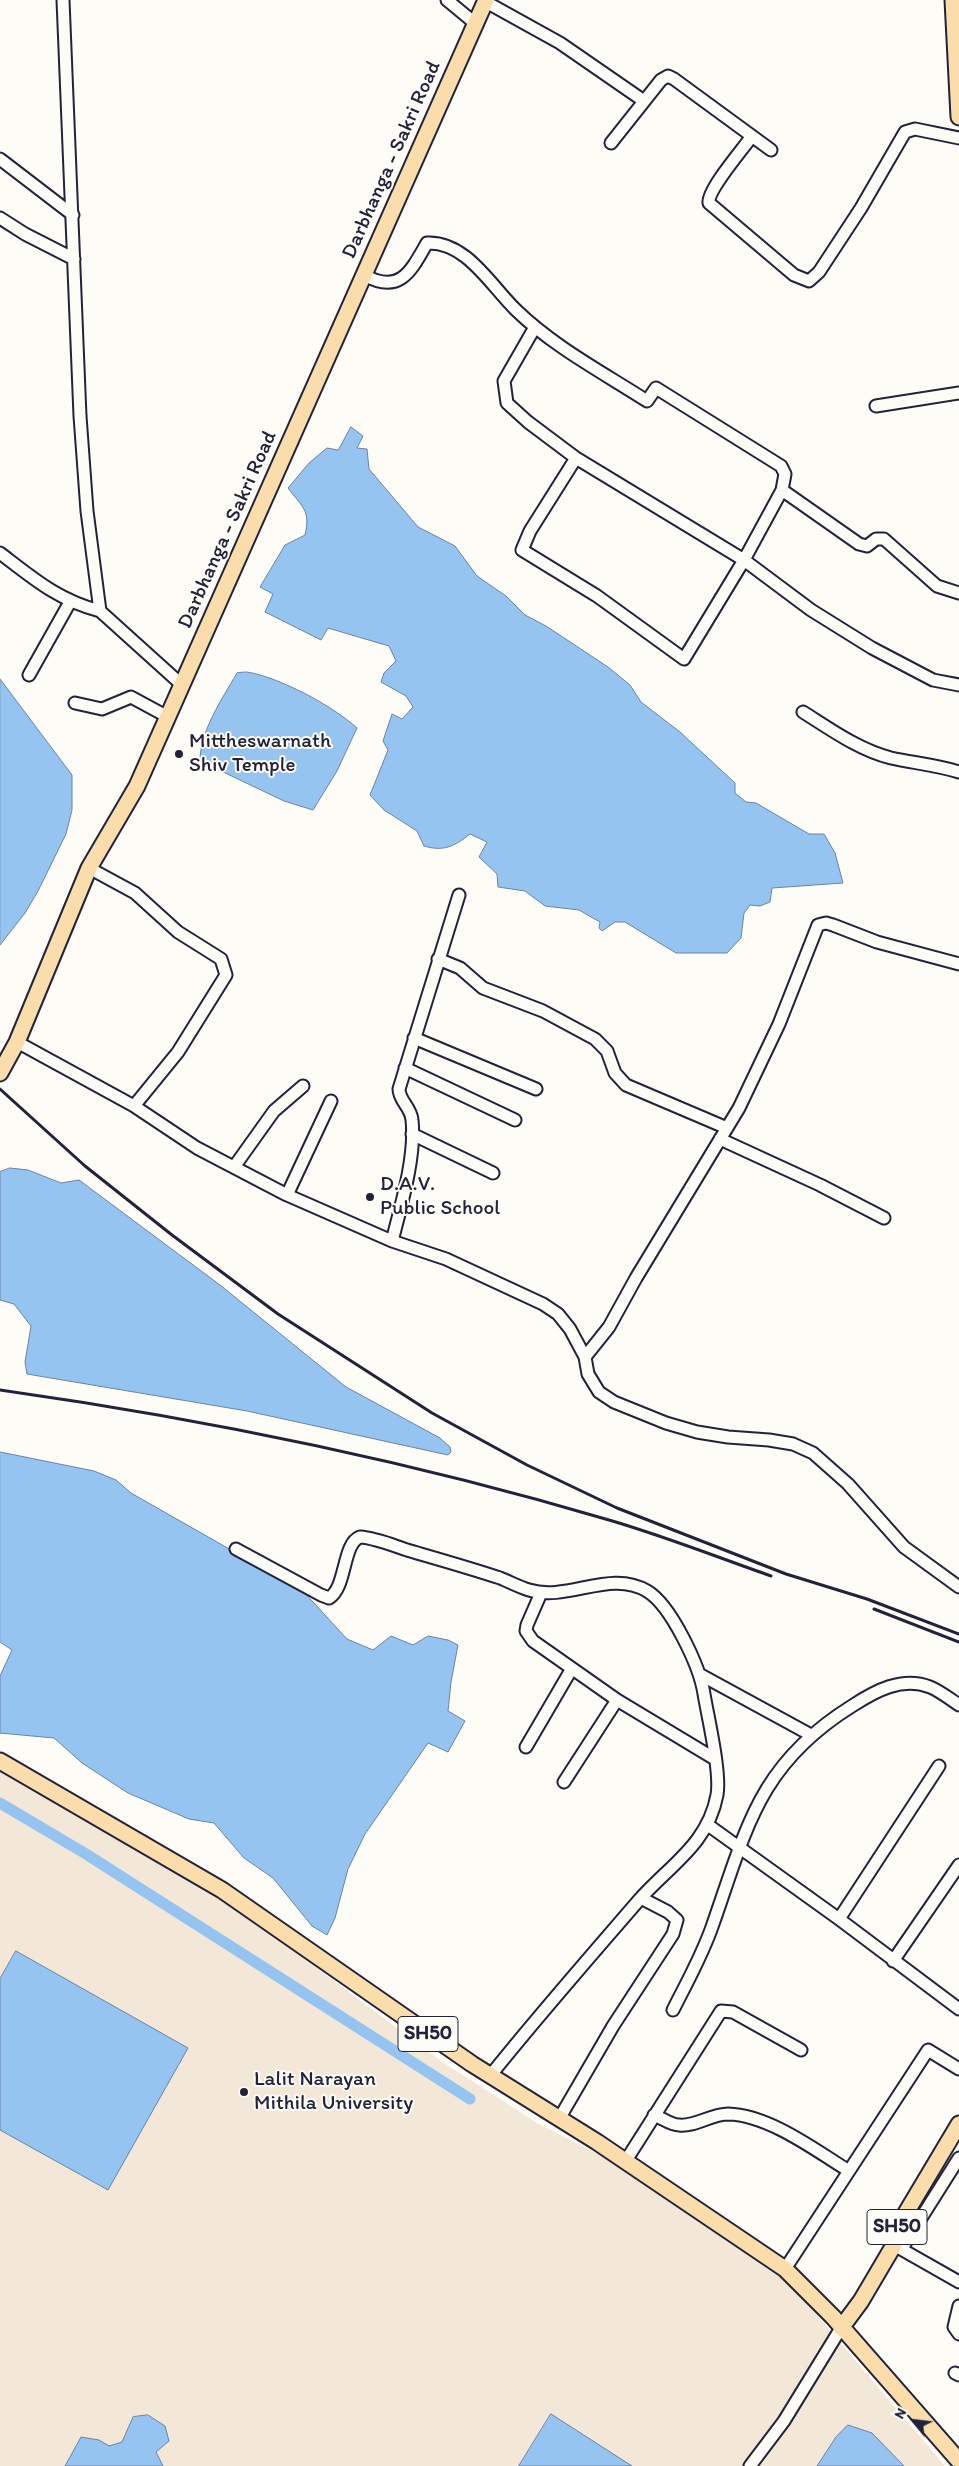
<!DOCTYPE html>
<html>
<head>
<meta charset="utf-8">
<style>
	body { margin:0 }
	#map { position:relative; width:959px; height:2466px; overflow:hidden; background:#fdfcf7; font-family:Itim,sans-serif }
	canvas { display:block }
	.north { position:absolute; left:889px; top:2396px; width:50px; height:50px; -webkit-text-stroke:4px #fdfcf7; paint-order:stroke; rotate:299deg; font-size:14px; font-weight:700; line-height:20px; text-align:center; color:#22223b }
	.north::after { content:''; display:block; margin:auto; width:18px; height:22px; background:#22223b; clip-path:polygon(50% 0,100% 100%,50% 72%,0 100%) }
</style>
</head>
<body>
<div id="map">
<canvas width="959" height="2466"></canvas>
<div class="north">N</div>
</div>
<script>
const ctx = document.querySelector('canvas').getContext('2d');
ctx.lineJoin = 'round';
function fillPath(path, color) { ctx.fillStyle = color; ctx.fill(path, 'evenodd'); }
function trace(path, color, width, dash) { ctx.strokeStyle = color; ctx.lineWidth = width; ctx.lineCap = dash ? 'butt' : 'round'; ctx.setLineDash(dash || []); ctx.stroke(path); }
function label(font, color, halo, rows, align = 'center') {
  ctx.font = font + ' Itim,sans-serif'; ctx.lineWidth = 4; ctx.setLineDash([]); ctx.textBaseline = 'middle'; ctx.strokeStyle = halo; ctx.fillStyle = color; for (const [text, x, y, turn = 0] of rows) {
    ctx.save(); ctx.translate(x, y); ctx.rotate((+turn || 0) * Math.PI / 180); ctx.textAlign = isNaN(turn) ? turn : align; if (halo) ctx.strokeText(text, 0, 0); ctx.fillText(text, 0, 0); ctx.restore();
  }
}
const built = new Path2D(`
	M0,1770L223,1898L441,2061L537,2123L600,2155L780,2272L945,2466H0Z`);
const water = new Path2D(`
	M351,427L363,436L357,448L367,449L369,469L418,527L455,546L477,576L506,596L525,615L546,626L608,667L630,685L641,702L680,732L735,783V793L746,802L756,803L809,834H824L835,853L843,883L772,888L770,902L760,906L750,905L744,913L741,938L727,953H676L625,922H615L602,931L599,928L600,922L579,910L545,906L525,891L498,887L497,874L479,857L487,842L470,834C455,846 444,852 424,846L417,831L384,810L370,795L388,750L383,741L392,714L402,719L413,707L406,696L381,682L384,673L396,661L389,646L328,628L321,640L265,612L273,594L260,587L285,545L305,535C311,510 302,507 288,488L309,463L327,448L338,450Z
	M247,672C279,677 333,706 357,728L337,771L313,810L284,801L200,761C200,731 222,699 237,673Z
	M0,679L72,775V810L66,834L38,891L25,913L0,945Z
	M10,1168L28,1170L61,1183L79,1180L220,1285L346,1387L440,1438L450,1447L451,1452L448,1455L247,1411L27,1374L25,1362L31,1326L14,1304L0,1300V1172Z
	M0,1452L94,1471L116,1480L131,1493L303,1591L347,1639L373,1650L391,1636L413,1645L428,1636L448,1640L458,1645L451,1682L448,1711L465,1721L448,1752L428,1743L365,1834L348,1869L335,1918L327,1935L312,1926L273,1878L244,1858L214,1823L189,1819L128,1793L82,1763L54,1738L0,1733V1676L12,1650L0,1642Z
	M16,1951L188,2048L108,2190L0,2130V1979Z
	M551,2414L632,2466H519Z
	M148,2415L165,2426L169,2441L156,2452L163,2466H65L81,2437L99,2440L109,2446L122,2442L133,2417Z
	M848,2425L872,2433L904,2466H817L836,2437Z`);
const canal = new Path2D(`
	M0,1803L86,1854L470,2099`);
const minor = new Path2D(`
	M63,0L80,416L87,511L100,611L182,685
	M447,0L476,24
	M486,2L560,43L644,101
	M752,136C743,149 707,190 709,203L794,275L809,281L819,272L861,208L905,132L915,129L959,138
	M611,143L661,80L668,76L674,79L771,150
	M0,159L73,215
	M0,218L25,234L74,259
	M364,275C400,295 411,271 427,243C466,241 491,286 516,310C554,347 602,372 647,401L656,388L781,466L785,474L782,490L859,544L867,546L876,539H884L937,586L959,593
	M535,327L504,381L507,403L528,422L576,458L744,560L811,610L872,648L933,680L959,685
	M876,406L959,393
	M576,458L530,531L522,550L597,596L684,659L744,560L782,490
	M0,553C34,579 58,600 100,611
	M29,675L70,602
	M75,703L102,709L131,697L168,717
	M803,712C830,729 859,750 891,758C914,763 936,765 959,772
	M89,868L135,893L178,932L221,959L226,975L178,1052L134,1106
	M438,959L460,968L483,988L543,1011L595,1039L607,1051L615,1073L626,1085L727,1128
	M414,1038L536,1089
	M17,1042L134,1106L197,1148L287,1195L392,1241L446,1259L543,1304L558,1314L570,1329L585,1357L588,1374L599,1392L614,1402L666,1423L697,1432L728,1437L769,1440L793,1444L813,1453L848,1484L904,1547L959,1587
	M405,1068L515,1120
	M412,1134L493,1173
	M720,1139L820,1185L884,1218
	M234,1167L274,1111L303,1086
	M287,1195L331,1101
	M392,1241C401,1206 416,1156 412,1120C411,1107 399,1101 399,1089L459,895
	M585,1357L609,1327L636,1278L739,1108L779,1024L818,925L826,923L833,925L877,942L959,964
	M236,1549L321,1595L329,1598C347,1587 342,1544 360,1537C376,1538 392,1545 407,1550C438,1559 470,1568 500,1578C510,1582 519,1587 529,1590C568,1602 610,1569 647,1591C671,1605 700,1667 704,1694C708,1718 721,1772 717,1795C708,1844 670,1865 639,1900C589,1958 538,2016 490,2076
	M541,1593L527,1625L526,1631L533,1641L617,1700L715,1759
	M701,1675L811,1735
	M526,1747L571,1670
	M564,1782L617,1700
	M708,1825L839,1919L959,2009
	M839,1919L939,1766
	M893,1961L959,1865
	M673,2010C687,1982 703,1954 713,1924C747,1827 759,1764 852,1706C875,1691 902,1676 930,1687C940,1691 950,1699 959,1705
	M654,2115C662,2118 671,2125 679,2125C695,2127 711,2114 728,2114C769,2115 815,2150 849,2171
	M559,2119L613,2026L673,1934L677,1920L668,1912L641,1898
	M625,2162L721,2011L733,2012L801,2050
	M894,2245L901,2249L904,2245L959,2158
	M901,2249L959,2282
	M785,2269L928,2050L959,2069
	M959,2306L954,2327L959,2334
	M955,2373L959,2375
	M750,2466L784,2421L841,2328`);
const major = new Path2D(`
	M953,0L959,117
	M0,1073L17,1042L89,868L137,786L486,0
	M0,1761L222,1890L472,2064L597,2142L785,2269L833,2317L959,2461
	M841,2328L861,2301L894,2245L891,2238L959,2124`);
const rail = new Path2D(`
	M0,1089L85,1166L172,1235L278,1314L432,1413L527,1465L617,1508L786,1574L867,1599L959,1634
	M0,1390C205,1419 410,1461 609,1520C664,1536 717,1557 771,1576
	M874,1609L959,1642`);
const markers = [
	[179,754,5,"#22223b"],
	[370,1197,5,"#22223b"],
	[244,2092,5,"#22223b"]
];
const shields = [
	[428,2034,60],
	[897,2227,60]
];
const shieldNames = [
	["SH50",428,2034],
	["SH50",897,2227]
];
const streetNames = [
	["Darbhanga - Sakri Road",392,160,-66],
	["Darbhanga - Sakri Road",228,530,-66]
];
const poiNames = [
	["Mittheswarnath",189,742],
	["Shiv Temple",189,766],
	["D.A.V.",380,1185],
	["Public School",380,1209],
	["Lalit Narayan",254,2080],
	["Mithila University",254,2104]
];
fillPath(built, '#f3e8d7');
fillPath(water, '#96c4f1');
trace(water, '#6883a8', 1);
trace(canal, '#96c4f1', 11);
trace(minor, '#22223b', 15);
trace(major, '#22223b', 19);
trace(minor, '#fdfcf7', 11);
trace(major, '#faddab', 15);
trace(rail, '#22223b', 3);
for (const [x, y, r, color] of markers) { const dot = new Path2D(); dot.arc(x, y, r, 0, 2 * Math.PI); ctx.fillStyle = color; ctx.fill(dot); trace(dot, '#fdfcf7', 2); }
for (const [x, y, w] of shields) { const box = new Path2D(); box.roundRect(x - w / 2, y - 17.5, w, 35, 4); ctx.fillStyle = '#fdfcf7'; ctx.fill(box); trace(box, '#22223b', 1); }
label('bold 20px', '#22223b', null, shieldNames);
label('21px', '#22223b', '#fdfcf7', streetNames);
label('21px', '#22223b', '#fdfcf7', poiNames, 'left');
</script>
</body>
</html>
